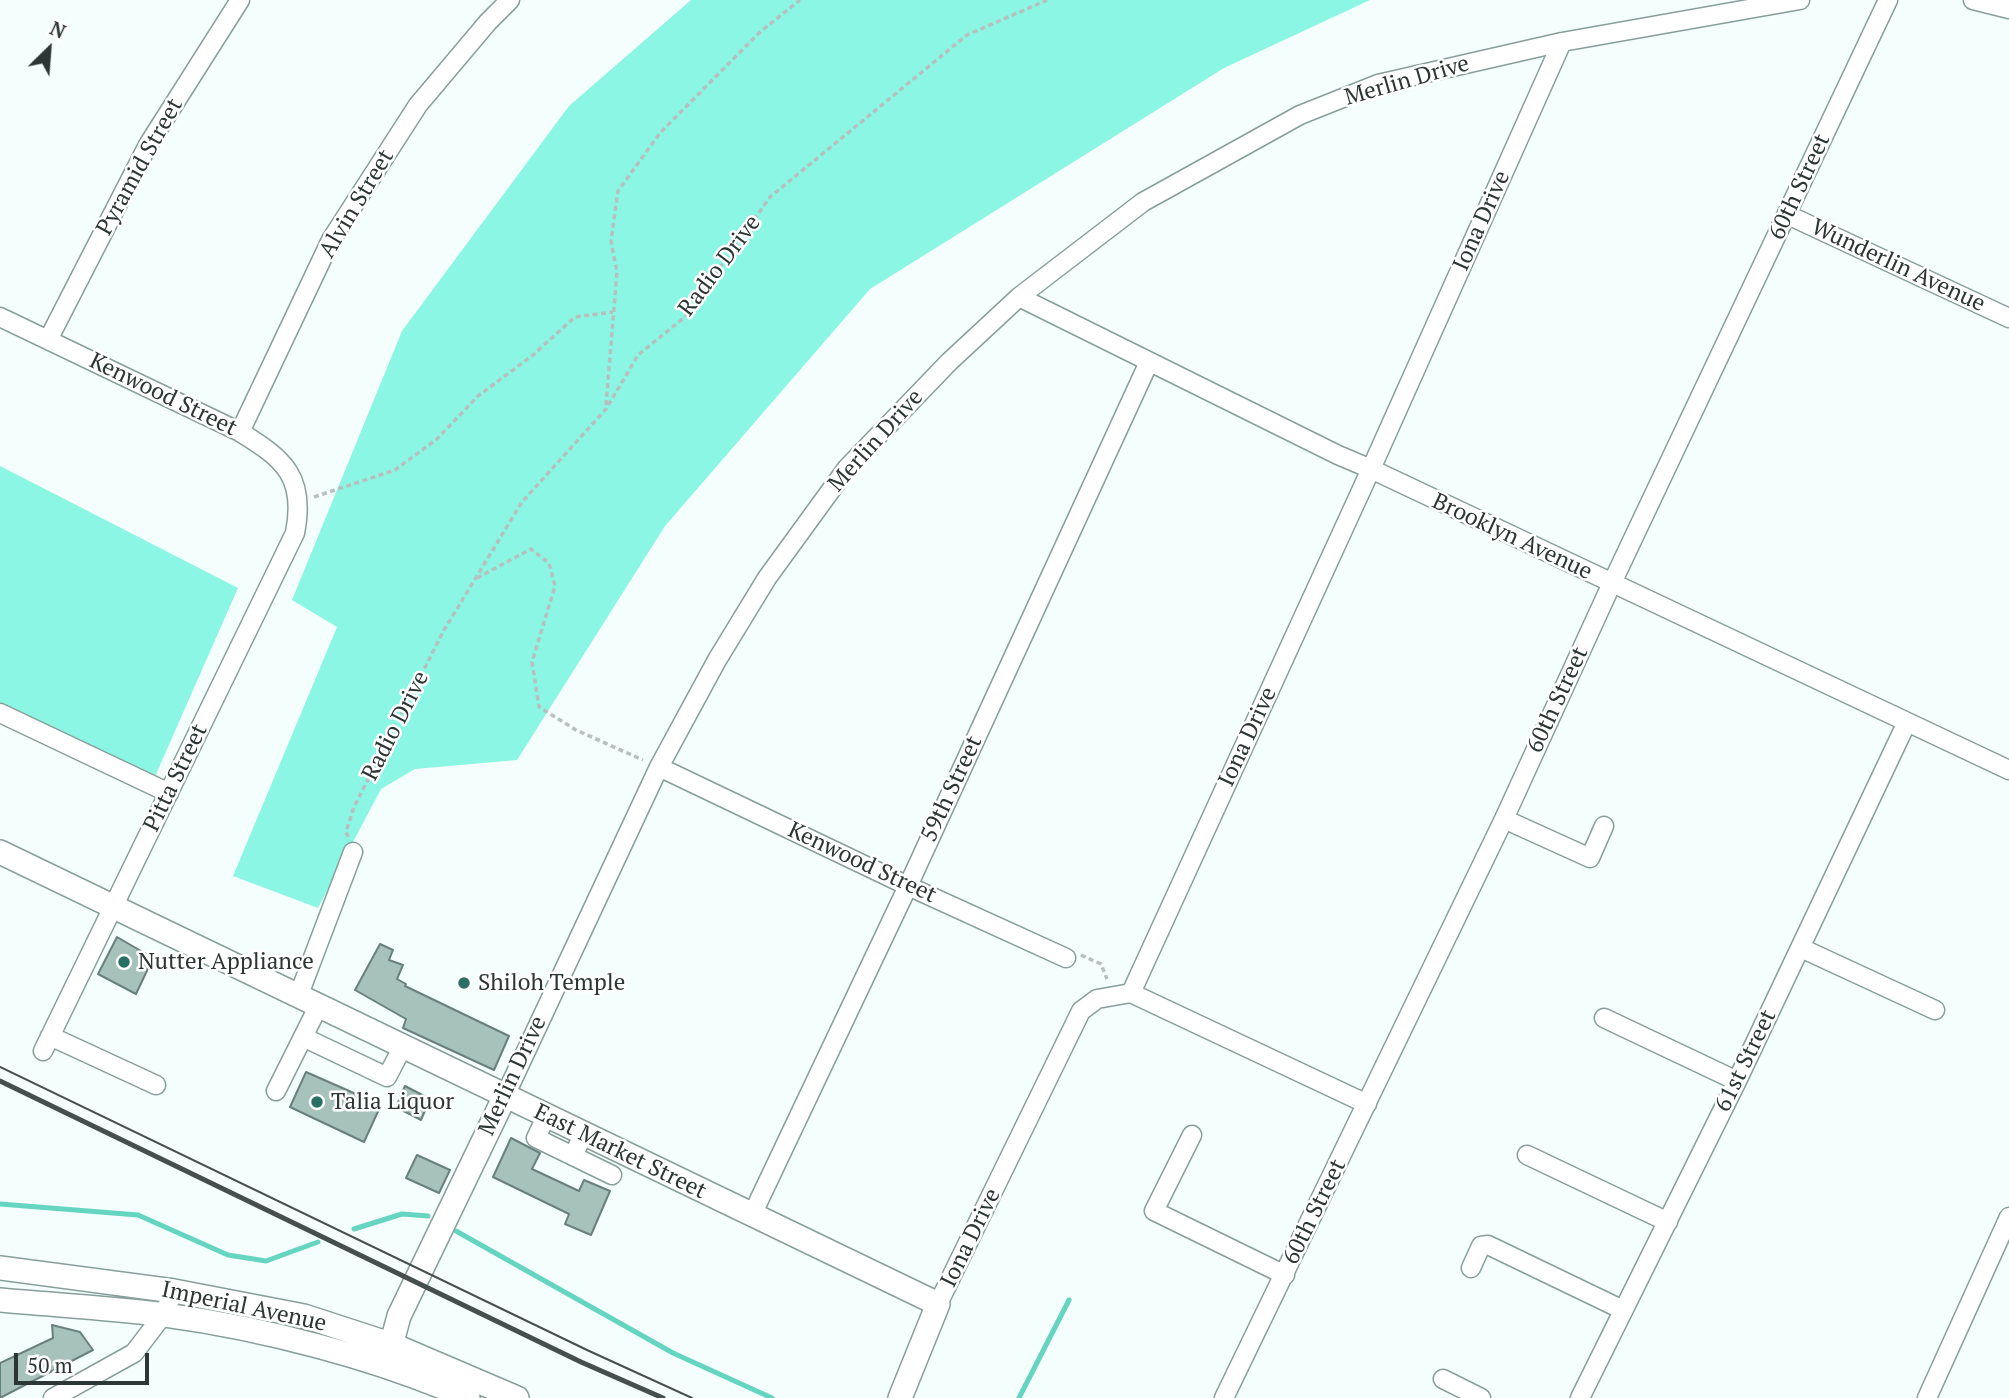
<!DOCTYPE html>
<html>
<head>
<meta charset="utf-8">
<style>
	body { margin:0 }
	#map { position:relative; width:2009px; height:1398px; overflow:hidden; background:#f4fefc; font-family:"PT Serif",serif }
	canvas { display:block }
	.north { position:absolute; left:14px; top:14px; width:70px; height:70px; -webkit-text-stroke:5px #fff; paint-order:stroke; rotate:25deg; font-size:19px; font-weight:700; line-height:28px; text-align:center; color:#2c3634 }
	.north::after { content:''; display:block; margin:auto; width:24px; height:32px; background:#2c3634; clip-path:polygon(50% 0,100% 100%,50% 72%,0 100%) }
	.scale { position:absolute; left:14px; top:1353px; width:135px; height:32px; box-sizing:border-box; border:4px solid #2c3634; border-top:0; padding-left:9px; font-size:21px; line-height:24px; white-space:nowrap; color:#2c3634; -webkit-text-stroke:5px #fff; paint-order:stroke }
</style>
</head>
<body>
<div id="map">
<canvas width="2009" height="1398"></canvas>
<div class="north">N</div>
<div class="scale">50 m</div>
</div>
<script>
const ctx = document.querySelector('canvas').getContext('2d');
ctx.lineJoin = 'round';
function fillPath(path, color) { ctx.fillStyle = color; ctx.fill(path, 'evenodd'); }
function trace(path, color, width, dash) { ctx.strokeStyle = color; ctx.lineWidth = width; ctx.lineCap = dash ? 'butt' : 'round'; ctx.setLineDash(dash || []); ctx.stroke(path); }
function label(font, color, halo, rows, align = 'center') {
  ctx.font = font + ' "PT Serif",serif'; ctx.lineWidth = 5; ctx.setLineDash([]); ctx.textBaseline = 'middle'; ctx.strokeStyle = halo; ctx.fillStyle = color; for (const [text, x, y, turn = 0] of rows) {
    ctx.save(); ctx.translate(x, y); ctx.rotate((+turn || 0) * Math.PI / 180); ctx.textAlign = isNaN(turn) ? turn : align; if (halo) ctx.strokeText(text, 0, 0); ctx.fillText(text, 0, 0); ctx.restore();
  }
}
const green = new Path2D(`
	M691,0H1370L1224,68L870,289L665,526L517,760L415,769L381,789L318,908L233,876L337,627L292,600L402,331L569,106Z
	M0,466L238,588L153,781L0,708Z`);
const stream = new Path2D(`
	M0,1204L138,1215L228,1255L266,1261L318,1242
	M354,1229L402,1214L428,1216
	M456,1231L673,1353L772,1398
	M1019,1398L1069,1300`);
const building = new Path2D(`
	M117,937L153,958L136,994L98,974Z
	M380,944L393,950L389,960L403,965L397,979L406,984L405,986L509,1036L494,1070L403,1028L406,1019L355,990Z
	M306,1072L381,1105L364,1142L290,1107Z
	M405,1086L430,1099L421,1120L396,1107Z
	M511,1138L540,1153L532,1169L579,1191L584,1180L610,1191L591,1235L565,1224L569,1214L493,1177Z
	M417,1155L450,1170L439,1193L406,1178Z
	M52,1325L80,1332L93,1350L0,1398V1363L53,1338Z`);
const path = new Path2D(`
	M606,405L617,272L611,241L618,191L660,133L760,32L800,0
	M314,497L395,470L437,439L478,396L533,355L575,317L613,312
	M477,578L531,549L549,563L555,586L532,662L539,707L576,730L643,760
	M348,837L346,832L354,807L444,630L522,502L606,409L638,355L685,317L770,197L967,35L1047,0
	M1081,955L1101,964L1107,979`);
const minor = new Path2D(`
	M1973,0L2009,9
	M1788,215L2009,318
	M1019,297L1338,455L1371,469L2009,770
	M0,317L240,432C284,459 306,477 295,533L43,1051
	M48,340L148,145L240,0
	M240,432L331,240L418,105L488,22L510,0
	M0,713L169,793
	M659,767L908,886L1066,958
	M1504,819L1590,858L1604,826
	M1801,948L1935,1010
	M1131,993L1371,469L1562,42
	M1131,993L1367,1104
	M298,997L353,852
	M1604,1018L1737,1081
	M50,1036L156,1085
	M303,1037L387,1077L402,1048
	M276,1091L318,1007
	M505,1096L659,767L717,660L767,578L847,468L949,362L1019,297L1143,202L1300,115L1378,84L1562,42L1800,0
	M546,1117L536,1138L573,1156L583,1135
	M1192,1135L1154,1211L1285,1275
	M1527,1155L1668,1222
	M573,1156L612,1175
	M752,1215L908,886L1149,362
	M1471,1268L1481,1246L1488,1245L1623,1310
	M938,1304L1081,1011L1097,999L1131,993
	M1443,1379L1481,1398
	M53,1398L134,1353L163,1315L174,1291
	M1224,1398L1504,819L1612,583L1888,0
	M1580,1398L1737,1081L1907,722
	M1927,1398L2009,1217`);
const major = new Path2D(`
	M0,852L938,1304L900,1398
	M0,1268L174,1291L304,1316L393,1345L517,1398
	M0,1300C55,1305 110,1308 165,1315C262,1328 378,1358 468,1398
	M388,1357L399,1316L505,1096`);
const tram = new Path2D(`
	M0,1067L587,1350L692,1398`);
const rail = new Path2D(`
	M0,1081L581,1362L663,1398`);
const markers = [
	[124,962,7,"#296f65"],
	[464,983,7,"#296f65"],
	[317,1102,7,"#296f65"]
];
const streetNames = [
	["Merlin Drive",1407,81,-16],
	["Pyramid Street",140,167,-61],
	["60th Street",1800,187,-65],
	["Alvin Street",357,204,-59],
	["Iona Drive",1482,221,-66],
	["Radio Drive",720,266,-53],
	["Wunderlin Avenue",1898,266,25],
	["Kenwood Street",163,395,26],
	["Merlin Drive",876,441,-48],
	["Brooklyn Avenue",1512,537,25],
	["60th Street",1558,700,-65],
	["Radio Drive",396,726,-63],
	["Iona Drive",1248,737,-65],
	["Pitta Street",176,778,-64],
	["59th Street",952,789,-65],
	["Kenwood Street",862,863,25],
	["61st Street",1746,1061,-64],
	["Merlin Drive",513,1076,-65],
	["East Market Street",620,1152,26],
	["60th Street",1315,1212,-64],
	["Iona Drive",971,1238,-64],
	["Imperial Avenue",244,1307,12]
];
const poiNames = [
	["Nutter Appliance",138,962],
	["Shiloh Temple",478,983],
	["Talia Liquor",331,1102]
];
fillPath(green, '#8cf6e4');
trace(stream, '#65d5c2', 5);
fillPath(building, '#a7c1bb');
trace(building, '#69817c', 2);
trace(minor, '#879f9a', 21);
trace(major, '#879f9a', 26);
trace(path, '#b6c0be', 3.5, [5, 3.5]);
trace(minor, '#fff', 18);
trace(major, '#fff', 23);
trace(tram, '#454f4d', 2);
trace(rail, '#454f4d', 5);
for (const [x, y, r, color] of markers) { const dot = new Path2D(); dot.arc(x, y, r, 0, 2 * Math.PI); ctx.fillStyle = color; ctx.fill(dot); trace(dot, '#fff', 2.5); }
label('23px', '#2c3634', '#fff', streetNames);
label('23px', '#2c3634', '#fff', poiNames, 'left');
</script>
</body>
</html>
